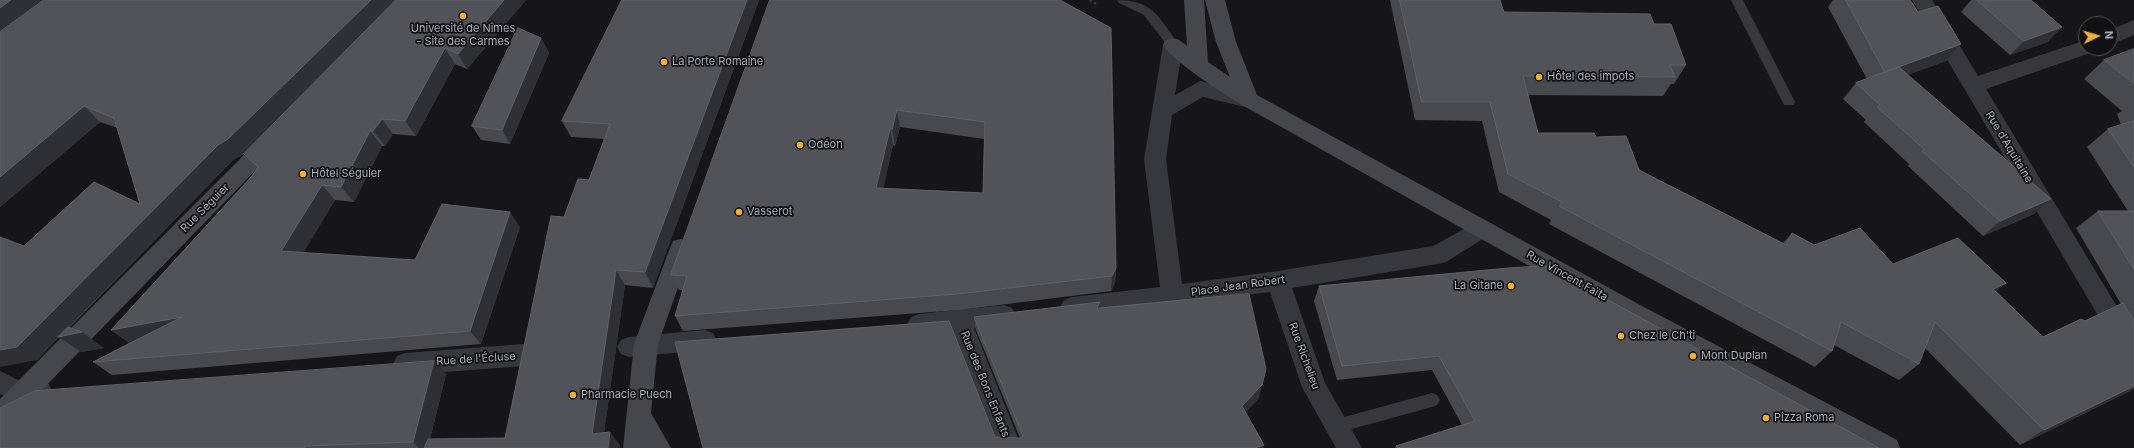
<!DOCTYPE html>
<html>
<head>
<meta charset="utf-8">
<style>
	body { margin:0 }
	#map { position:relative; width:2134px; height:448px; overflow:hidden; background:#161618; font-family:Inter,sans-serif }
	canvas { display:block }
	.north { position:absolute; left:2078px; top:16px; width:40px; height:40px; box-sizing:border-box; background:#111113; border:1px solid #4d4f55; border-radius:50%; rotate:85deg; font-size:11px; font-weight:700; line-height:16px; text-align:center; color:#a8adb8 }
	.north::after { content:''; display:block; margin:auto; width:14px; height:18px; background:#f2b134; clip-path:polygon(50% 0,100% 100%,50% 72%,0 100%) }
</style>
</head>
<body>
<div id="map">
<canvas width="2134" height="448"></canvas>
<div class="north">N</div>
</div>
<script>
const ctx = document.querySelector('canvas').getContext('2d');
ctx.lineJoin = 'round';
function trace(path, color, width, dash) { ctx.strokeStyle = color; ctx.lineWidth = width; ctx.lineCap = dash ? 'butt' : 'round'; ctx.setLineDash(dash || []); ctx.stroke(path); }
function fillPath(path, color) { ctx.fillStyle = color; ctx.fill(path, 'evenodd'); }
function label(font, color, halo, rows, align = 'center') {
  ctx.font = font + ' Inter,sans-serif'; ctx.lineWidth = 3.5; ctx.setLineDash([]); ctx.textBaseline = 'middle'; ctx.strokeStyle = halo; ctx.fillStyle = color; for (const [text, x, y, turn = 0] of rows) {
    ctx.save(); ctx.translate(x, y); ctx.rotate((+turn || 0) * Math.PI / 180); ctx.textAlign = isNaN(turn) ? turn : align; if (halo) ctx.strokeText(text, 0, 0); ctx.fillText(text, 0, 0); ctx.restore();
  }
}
const path = new Path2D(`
	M1090,0L1098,5`);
const lane = new Path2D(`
	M1117,0C1152,0 1158,16 1177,42L1179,45L1177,48H1169L1144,15L1119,3Z
	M1731,0H1743L1795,102L1794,105H1784Z
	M1432,393L1437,395L1440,400L1437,405L1432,407L1337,433L1331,431L1329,426L1331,421L1337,419Z`);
const street = new Path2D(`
	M1912,0H1932L1978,76L2086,40V48H2095L2093,52L1986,89L2134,335V367L2126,363Z
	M2134,20V35L2110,45V30Z
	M1173,38L1180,40L1183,45L1175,95L1200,81L1256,95L1259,100L1256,105L1249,108L1203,97L1172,115L1166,159L1182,284L1278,271L1433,246L1481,220L1489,223L1492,229L1489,235L1446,262L1438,264L1292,288L1325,383L1362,448H1336L1302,387L1270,292L1072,317L1064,314L1060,307L1064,300L1072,297L1160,287L1144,159L1163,45L1166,40Z
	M1004,305L1012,308L1016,315L1012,322L1004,325L974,328L1022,448H998L951,331L919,334L911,331L907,324L911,317L919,314Z
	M705,330L713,333L717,340L713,347L705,350L629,357L621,354L617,347L621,340L629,337Z
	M524,344L532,348L536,355L532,362L524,366L405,375L397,372L393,364L397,356L405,353Z
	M0,371L24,383L40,381L49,384L52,392L49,400L22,405L0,394Z`);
const secondary = new Path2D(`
	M1184,0H1204L1208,62L1230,77L1216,42L1205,0H1225L1236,42L1257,95L1642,306L1897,440L1900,448H1864L1626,320L1242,105C1223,93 1173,62 1163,45L1166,40C1175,37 1180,40 1187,46Z
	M272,132L279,134L282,140L279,146L9,424L0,427V399L265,134Z
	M681,239L689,241L692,248L658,344L651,413L671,448H623L634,344L670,248L673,241Z`);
const wall = new Path2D(`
	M0,0H526L467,69L455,64L416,136L393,134L385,146H382L354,202L335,200L303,253L415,260L520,227L481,344L112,375L93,362L129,343L111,330L252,176L257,168L244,154L303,94L243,154L233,160L69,328L104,348L81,352L59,337L37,360L24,246L140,204L118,128L100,122L0,207Z
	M622,0H759L653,288L625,285L604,432L620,445V448H0L446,374L430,439L505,438L564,217L589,180L604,139L571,137L562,121Z
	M770,0H1060L1116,268L1115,283L1111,291L959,310L683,331L675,316L683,290H679L671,275ZM900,127L984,139L983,193L883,188L893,145L895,146Z
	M1390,0H1500L1504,12L1654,24L1686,65L1674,84H1671L1663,96L1528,95L1538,133L1596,137L1639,170L1783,243L1792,233L1814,245L1893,264L2006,283L1996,291L2043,337L2085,321L2121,304L2076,228L2098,211H2128L2087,147L2108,129L2121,125L2117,114L2122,111L2084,79L2104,60L2134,84V389L2020,445L1925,348L1919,364L1899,380L1834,345L1832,351L1815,367L1549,224L1551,220L1499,192L1482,121L1415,120Z
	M1833,0H1910L1918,12L1961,44L1946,61L1907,75L2051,199L2034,214L1983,236L1908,166L1909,164L1864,122L1866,120L1843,99L1856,83L1867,79L1828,7Z
	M1971,0H2031L2048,42L2010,55L1961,12Z
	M541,38L549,53L510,144L481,140L472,126Z
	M1319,286L1879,448H1395L1396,446L1462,425L1432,370L1337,380L1314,301Z
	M1100,308L1259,398L1245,412L1263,448L995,437L1020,438L976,330L974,317Z`);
const shadedWall = new Path2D(`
	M11,0H49L0,36V8Z
	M371,0H397L243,154L233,160L60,336L82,332L104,348L81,352L59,337L37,360L0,367V350L218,145Z
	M504,0H526L467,69L458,54Z
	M747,0H759L653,288L645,272Z
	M2062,27L2048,42L2010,55L2024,41Z
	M541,38L549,53L510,144L502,130Z
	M1961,44L1946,61L1871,88L1885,72Z
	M445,48L455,64L416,136L405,121Z
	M84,106L100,122L0,207V177Z
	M897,110L900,127L895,146L892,129Z
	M382,119L393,134L385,146L373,131Z
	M890,129L893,145L880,204L876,188Z
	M370,131L382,146L354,202L341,187Z
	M322,185L335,200L296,265L281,251Z
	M2051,199L2034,214L1983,236L2000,221Z
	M510,212L520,227L481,344L470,331Z
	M1116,268L1115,283L1111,291L1112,276Z
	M616,270L625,285L602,447L592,434Z
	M2006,283L1985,300L1993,289Z
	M1100,302V315L1097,308Z
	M182,317L129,343L111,330Z
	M434,361L446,374L428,448H419L413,442Z
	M1262,385L1259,398L1239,418L1242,406Z
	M2134,386V389L2020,445L2044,430Z
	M610,432L620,445V448H608Z
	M1264,445L1263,448H1255Z`);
const building = new Path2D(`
	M0,0H11L0,8Z
	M44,0H371L228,139L218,145L17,347L0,350V237L24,246L94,182L140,204L114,118L84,106L0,177V32Z
	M396,0H504L458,54L445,48L405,121L382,119L373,131H370L341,187L322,185L281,251L415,260L442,204L510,212L470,331L93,362L182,317L111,330L252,176L258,167L244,154Z
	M622,0H747L645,272L616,270L592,434L610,432L608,448H424L428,439L505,438L551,216L564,217L578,179L589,180L610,124L562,121Z
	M770,0H1060L1111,28L1116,268L1112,276L957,294L675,316L687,276L671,275ZM897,110L985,122L983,193L876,188L890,129H892Z
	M1400,0H1500L1504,12L1650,14L1654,24H1671L1686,65H1670L1675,77L1523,76L1538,133H1594L1596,137L1626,136L1639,170L1786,245L1792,233L1814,245L1860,228L1893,264L1958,238L2006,283L1993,289L2043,337L2081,319L2085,321L2123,303L2134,321V386L2044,430L1935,322L1919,364L1841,322L1832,351L1559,206L1562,202L1508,174L1490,102H1422Z
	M1846,0H1910L1918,12L1938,6L1961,44L1885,72Z
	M1977,0H2031L2062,27L2024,41Z
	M518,28L541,38L502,130L472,126Z
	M2134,49V84L2104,60Z
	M1899,67L2051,199L2000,221L1922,151L1925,150L1877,107L1880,105L1856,83Z
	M2134,121V167L2108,129Z
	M2098,211H2134V269Z
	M1546,266L1879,448H1398L1396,446L1475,421L1439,356L1342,366L1319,286L1508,268Z
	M1249,294L1266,369L1262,385L1242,406L1264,445L1255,448H703L675,342L949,321L995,437L1021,438L1023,436L974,317L1100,302L1097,308Z
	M68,327L82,332L58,337Z
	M434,361L413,442L305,446L304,448H0V408L34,391Z`);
const markers = [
	[463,16,4,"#f2b134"],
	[664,62,4,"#f2b134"],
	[1539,77,4,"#f2b134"],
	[800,145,4,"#f2b134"],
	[303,174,4,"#f2b134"],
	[739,212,4,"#f2b134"],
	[1511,286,4,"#f2b134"],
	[1621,336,4,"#f2b134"],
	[1693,356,4,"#f2b134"],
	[573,395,4,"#f2b134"],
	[1766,418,4,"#f2b134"]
];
const poiNames = [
	["Université de Nîmes",463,29,"center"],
	["- Site des Carmes",463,42,"center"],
	["La Porte Romaine",672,62],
	["Hôtel des impots",1547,77],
	["Odéon",808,145],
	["Hôtel Séguier",311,174],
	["Vasserot",747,212],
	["La Gitane",1503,286,"right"],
	["Chez le Ch'ti",1629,336],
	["Mont Duplan",1701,356],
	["Pharmacie Puech",581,395],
	["Pizza Roma",1774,418]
];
const streetNames = [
	["Rue d'Aquitaine",2009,147,59],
	["Rue Séguier",205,208,-45],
	["Rue Vincent Faïta",1567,276,29],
	["Place Jean Robert",1238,286,-8],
	["Rue Richelieu",1304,356,70],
	["Rue de l'Écluse",476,359,-4],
	["Rue des Bons Enfants",985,384,68]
];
trace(path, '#3d3f44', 2.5, [2, 3]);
fillPath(lane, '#37383d');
fillPath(street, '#37383d');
fillPath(secondary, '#45474d');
fillPath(wall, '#47494d');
fillPath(shadedWall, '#2f3033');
fillPath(building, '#525359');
trace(building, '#5f6168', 1);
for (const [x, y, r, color] of markers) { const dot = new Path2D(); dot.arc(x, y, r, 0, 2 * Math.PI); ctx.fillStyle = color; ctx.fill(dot); trace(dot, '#111113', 1.5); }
label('11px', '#a8adb8', '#111113', poiNames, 'left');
label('11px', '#a8adb8', '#111113', streetNames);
</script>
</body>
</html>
